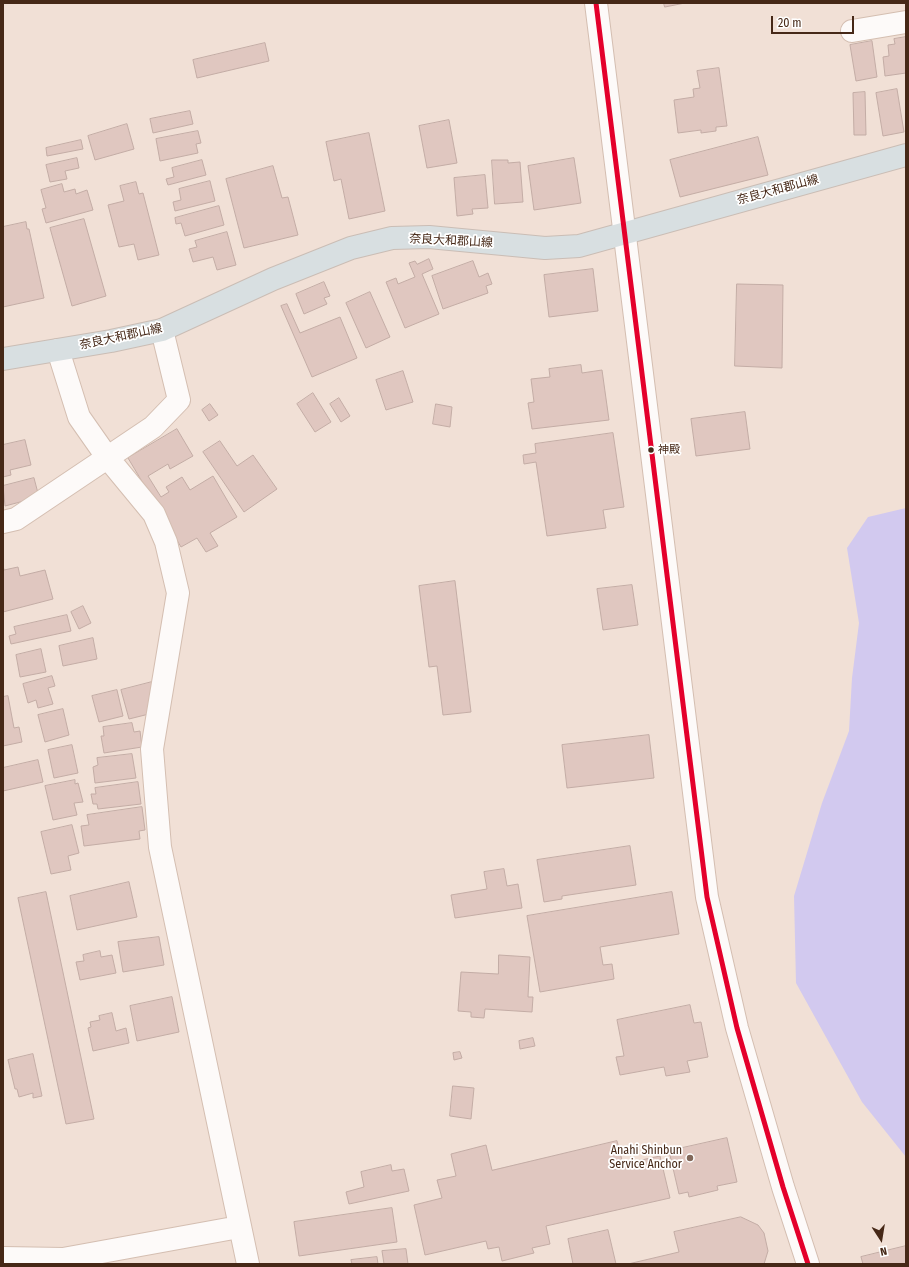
<!DOCTYPE html>
<html>
<head>
<meta charset="utf-8">
<style>
	body { margin:0 }
	#map { position:relative; width:909px; height:1267px; overflow:hidden; background:#f1e0d6; font-family:"Fira Sans Condensed",sans-serif }
	canvas { display:block }
	.frame { position:absolute; inset:0; border:4px solid #462817; pointer-events:none }
	.north { position:absolute; left:861px; top:1219px; width:40px; height:40px; -webkit-text-stroke:3px #fff; paint-order:stroke; rotate:168deg; font-size:11px; font-weight:700; line-height:16px; text-align:center; color:#462817 }
	.north::after { content:''; display:block; margin:auto; width:14px; height:18px; background:#462817; clip-path:polygon(50% 0,100% 100%,50% 72%,0 100%) }
	.scale { position:absolute; left:771px; top:16px; width:83px; height:18px; box-sizing:border-box; border:2px solid #462817; border-top:0; padding-left:5px; font-size:12px; line-height:14px; white-space:nowrap; color:#462817; -webkit-text-stroke:3px #fff; paint-order:stroke }
</style>
</head>
<body>
<div id="map">
<canvas width="909" height="1267"></canvas>
<div class="frame"></div>
<div class="north">N</div>
<div class="scale">20 m</div>
</div>
<script>
const ctx = document.querySelector('canvas').getContext('2d');
ctx.lineJoin = 'round';
function fillPath(path, color) { ctx.fillStyle = color; ctx.fill(path, 'evenodd'); }
function trace(path, color, width, dash) { ctx.strokeStyle = color; ctx.lineWidth = width; ctx.lineCap = dash ? 'butt' : 'round'; ctx.setLineDash(dash || []); ctx.stroke(path); }
function label(font, color, halo, rows, align = 'center') {
  ctx.font = font + ' "Fira Sans Condensed","Noto Sans JP",sans-serif'; ctx.lineWidth = 3.5; ctx.setLineDash([]); ctx.textBaseline = 'middle'; ctx.strokeStyle = halo; ctx.fillStyle = color; for (const [text, x, y, turn = 0] of rows) {
    ctx.save(); ctx.translate(x, y); ctx.rotate((+turn || 0) * Math.PI / 180); ctx.textAlign = isNaN(turn) ? turn : align; if (halo) ctx.strokeText(text, 0, 0); ctx.fillText(text, 0, 0); ctx.restore();
  }
}
const water = new Path2D(`
	M906,508V1157L862,1102L796,983L794,896L822,803L849,731L852,678L859,623L847,548L868,517Z`);
const building = new Path2D(`
	M664,3H685L665,7Z
	M906,37V73L885,76L883,57L889,56L888,45L895,44L894,39Z
	M872,41L877,77L856,81L850,45Z
	M265,43L269,61L197,78L193,60Z
	M719,68L727,126L716,127V131L701,133V130L678,133L674,100L694,97L693,89L700,88L697,71Z
	M897,89L904,132L883,136L876,93Z
	M865,92L866,135H854L853,93Z
	M190,111L193,124L153,133L150,119Z
	M449,120L457,163L427,168L419,126Z
	M127,124L134,149L95,160L88,136Z
	M198,131L201,143L196,144L198,153L160,161L156,139Z
	M369,133L385,211L349,219L341,179L334,181L326,142Z
	M758,137L768,175L680,197L670,160Z
	M81,140L83,149L47,156L46,148Z
	M77,158L79,168L65,171L67,179L50,182L46,165Z
	M574,158L581,203L534,210L528,166Z
	M202,160L206,175L168,185L166,179L174,177L172,168Z
	M492,160H508V163L520,162L523,202L495,204Z
	M273,166L282,198L288,197L298,235L244,248L226,179Z
	M485,175L488,208L472,209L473,214L457,216L454,178Z
	M210,181L215,201L175,211L173,202L181,200L179,189Z
	M136,182L139,194L143,193L159,255L138,260L134,244L119,247L108,205L124,201L120,186Z
	M62,184L64,192L75,189L76,194L87,190L93,210L46,223L42,209L46,208L41,190Z
	M219,206L224,225L185,236L181,223L176,224L175,218Z
	M84,219L106,296L72,306L50,228Z
	M26,222L27,229H29L44,298L3,307V227Z
	M227,232L236,265L217,270L213,257L193,262L189,249L197,247L195,241Z
	M429,259L433,269L422,274L439,314L405,328L386,282L396,278L398,284L415,277L409,263L415,261L417,264Z
	M473,261L479,277L488,273L492,284L486,286L488,293L443,309L432,276Z
	M593,269L598,311L549,317L544,275Z
	M324,282L330,296L324,298L327,304L304,314L296,294Z
	M737,284L783,285L782,368L735,366Z
	M370,292L390,337L366,348L346,303Z
	M287,304L300,333L340,317L357,358L312,377L281,306Z
	M581,365L582,373L602,370L609,420L532,429L528,403L534,402L531,379L550,377L549,369Z
	M403,371L413,402L386,410L376,380Z
	M313,393L331,422L315,432L297,404Z
	M339,398L350,416L341,422L330,404Z
	M210,404L218,415L209,421L202,410Z
	M436,404L452,407L450,427L433,424Z
	M745,412L750,449L696,456L691,419Z
	M177,429L193,456L170,469L168,464L148,476L161,497L169,492L166,487L182,477L190,490L213,476L237,517L210,533L218,546L206,552L197,538L181,547L128,458Z
	M613,433L624,507L603,510L606,528L547,536L536,462L524,464L523,455L536,453L535,444Z
	M25,440L31,465L10,470L11,475L3,477V445Z
	M220,441L237,466L253,455L277,489L244,512L203,452Z
	M34,478L39,497L5,506L3,486Z
	M3,565L4,570L18,567L20,576L45,570L53,599L3,612Z
	M455,581L471,712L443,715L437,666L429,667L419,586Z
	M632,585L638,625L603,630L597,589Z
	M83,606L91,623L79,629L71,612Z
	M67,615L71,631L11,644L9,636L16,634L14,627Z
	M93,638L97,659L63,666L59,646Z
	M41,649L46,672L20,677L16,655Z
	M52,676L55,686L48,688L53,704L38,708L36,700L28,703L23,684Z
	M152,682L155,699L149,700L153,713L129,719L121,690Z
	M117,690L123,716L99,722L92,696Z
	M8,696L14,728L19,727L22,742L3,746V697Z
	M63,709L69,735L45,742L38,715Z
	M132,723L134,732L140,731L142,747L104,753L101,736H104L103,727Z
	M649,735L654,778L567,788L562,745Z
	M72,745L78,773L54,778L48,750Z
	M132,754L136,778L95,783L93,767L98,765L97,758Z
	M38,760L43,782L3,791V768Z
	M75,780V784L78,783L83,802L74,803L77,815L53,820L45,786Z
	M138,782L141,804L98,809L97,804H93L91,794H96L95,788Z
	M142,807L145,830L139,831L140,839L84,846L81,826L89,825L87,815Z
	M72,825L79,853L68,856L71,870L51,874L41,832Z
	M630,846L636,885L562,896V899L544,902L537,860Z
	M504,869L507,886L518,884L522,908L455,918L451,895L487,889L484,872Z
	M129,882L137,917L77,930L70,896Z
	M46,892L94,1119L66,1124L18,898Z
	M672,892L679,934L600,947L603,965L612,964L614,979L540,992L527,916Z
	M159,937L164,965L123,972L118,942Z
	M100,951L101,957L112,955L116,973L80,980L76,962L84,961L83,955Z
	M499,955L530,957L528,997H533L532,1012L485,1009L484,1018L471,1017V1012L458,1011L461,972L498,974Z
	M172,997L179,1032L137,1041L130,1006Z
	M690,1005L694,1023L701,1022L708,1057L687,1061L690,1072L666,1076L664,1067L620,1075L616,1057L624,1056L617,1020Z
	M112,1013L116,1031L126,1028L129,1043L93,1051L88,1028L91,1027L90,1022L100,1020L99,1016Z
	M533,1038L535,1046L520,1049L519,1041Z
	M460,1052L462,1058L454,1060L453,1053Z
	M33,1054L42,1096L33,1098V1093L19,1097L17,1089H15L8,1060Z
	M453,1086L474,1088L471,1119L450,1116Z
	M727,1138L737,1182L717,1186L718,1190L689,1197L688,1192L679,1194L669,1151Z
	M617,1141L623,1164L660,1156L670,1198L546,1226L550,1244L532,1248L534,1253L502,1261L499,1247L488,1249L486,1241L425,1255L414,1205L442,1198L437,1180L456,1176L451,1154L486,1145L492,1170Z
	M391,1165L392,1171L404,1169L409,1191L349,1204L346,1192L364,1187L361,1172Z
	M392,1208L397,1242L299,1256L294,1222Z
	M741,1217L758,1225L764,1233L768,1251L764,1264H628L679,1252L674,1232Z
	M608,1230L616,1264H573L568,1239Z
	M906,1246V1264H863L861,1257Z
	M406,1249L408,1264H384L382,1251Z
	M377,1257L378,1264H352L351,1260Z`);
const minor = new Path2D(`
	M852,31L906,22
	M58,350L79,417L107,457L154,514L166,542L178,593L152,749L160,847L248,1264
	M3,522L16,519L153,427L179,400L162,330
	M3,1258L63,1259L239,1227`);
const secondary = new Path2D(`
	M596,3L707,897L737,1028L783,1187L808,1264`);
const primary = new Path2D(`
	M3,359L111,341L162,330L273,279L351,248L392,238L429,237L545,248L579,246L906,155`);
const bus1 = new Path2D(`
	M596,3L707,897L737,1028L783,1187L808,1264`);
const markers = [
	[651,450,3.5,"#462817"],
	[690,1158,4,"#82685a"]
];
const busNames = [
	["神殿",658,450]
];
const streetNames = [
	["奈良大和郡山線",778,190,-15],
	["奈良大和郡山線",451,241,3],
	["奈良大和郡山線",121,337,-12]
];
const poiNames = [
	["Anahi Shinbun",682,1151],
	["Service Anchor",682,1165]
];
fillPath(water, '#d2c9ef');
fillPath(building, '#e0c7c0');
trace(building, '#c3aca5', 1);
trace(minor, '#d4beb1', 24);
trace(secondary, '#d4beb1', 24);
trace(primary, '#cabdb5', 24);
trace(minor, '#fdfaf9', 22);
trace(secondary, '#fdfaf9', 22);
trace(primary, '#d8dfe1', 22);
trace(bus1, '#e4002b', 5);
for (const [x, y, r, color] of markers) { const dot = new Path2D(); dot.arc(x, y, r, 0, 2 * Math.PI); ctx.fillStyle = color; ctx.fill(dot); trace(dot, '#fff', 1.5); }
label('11px', '#462817', '#fff', busNames, 'left');
label('12px', '#462817', '#fff', streetNames);
label('12px', '#462817', '#fff', poiNames, 'right');
</script>
</body>
</html>
